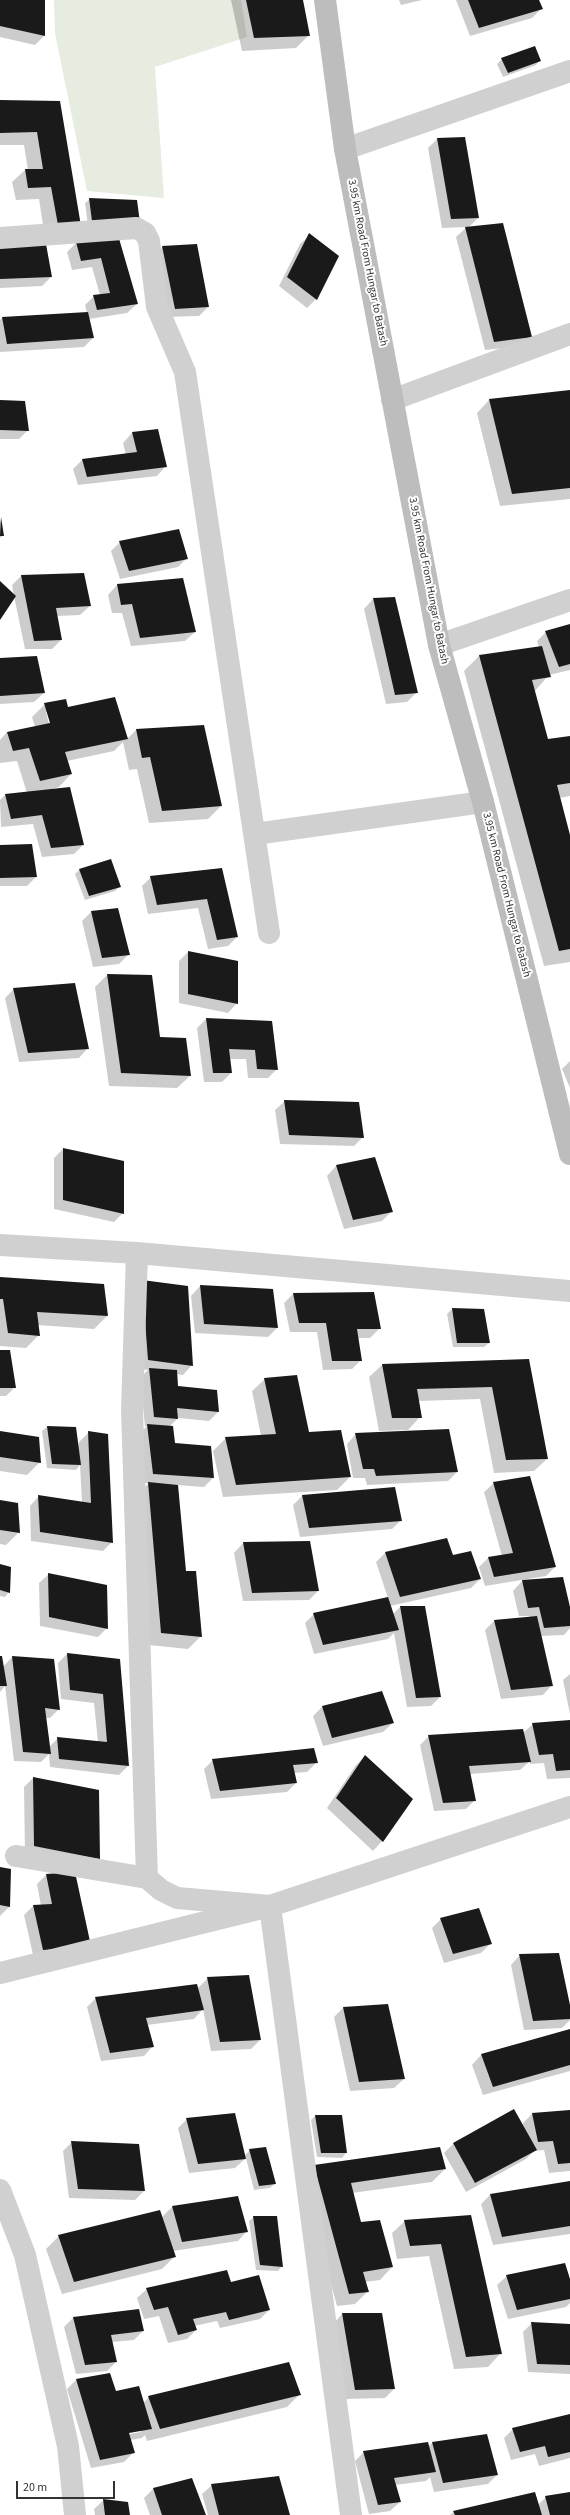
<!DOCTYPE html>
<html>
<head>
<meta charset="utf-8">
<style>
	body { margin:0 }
	#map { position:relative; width:570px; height:2515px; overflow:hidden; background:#fff; font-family:"Source Sans 3",sans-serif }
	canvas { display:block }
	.scale { position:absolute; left:16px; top:2481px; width:99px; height:18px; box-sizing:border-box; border:2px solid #333; border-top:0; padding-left:5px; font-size:12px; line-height:14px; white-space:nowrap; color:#333; -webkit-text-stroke:3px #fff; paint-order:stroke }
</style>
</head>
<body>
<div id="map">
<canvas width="570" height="2515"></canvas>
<div class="scale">20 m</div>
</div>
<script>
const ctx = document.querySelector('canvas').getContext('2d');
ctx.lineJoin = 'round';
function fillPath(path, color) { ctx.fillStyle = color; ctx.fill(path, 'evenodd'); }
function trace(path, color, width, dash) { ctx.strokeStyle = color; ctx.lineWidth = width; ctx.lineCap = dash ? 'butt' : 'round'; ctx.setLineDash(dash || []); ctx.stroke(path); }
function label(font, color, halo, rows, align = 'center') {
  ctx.font = font + ' "Source Sans 3",sans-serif'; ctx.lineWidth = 4; ctx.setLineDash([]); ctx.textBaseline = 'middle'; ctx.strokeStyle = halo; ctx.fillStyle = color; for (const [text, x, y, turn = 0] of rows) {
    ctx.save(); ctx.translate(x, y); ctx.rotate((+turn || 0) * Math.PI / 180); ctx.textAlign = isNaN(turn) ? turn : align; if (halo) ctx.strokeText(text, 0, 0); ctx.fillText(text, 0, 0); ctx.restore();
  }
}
const green = new Path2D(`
	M54,0H241L247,37L155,67L164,198L87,191L55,33Z`);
const shadow = new Path2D(`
	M0,0H44V36L35,45L0,37Z
	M231,0H302L309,35L296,48L242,51Z
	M399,0H422L401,5Z
	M456,0H538L541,9L532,18L470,36Z
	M502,59L540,60L536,65L503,77L497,64Z
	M0,101L59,102L80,225L45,238L39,199L16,200L12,182L25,170H28L24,145H0Z
	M464,138L478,218L468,228L531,336L522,346L485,350L456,237L467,227L442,228L428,148L437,139Z
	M90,199L136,201L88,225L85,203Z
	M310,235L316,299L307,308L279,286L300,244Z
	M118,237L137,304L127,313L89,319L93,338L84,347L0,352V320L2,318L87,313L85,305L94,296L100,295L92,267L72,270L67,252L76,243Z
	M0,246L51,277L42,286L0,288Z
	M163,247L208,307L199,316L166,317L154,256Z
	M570,391V499L500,506L477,413L489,400Z
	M0,401L28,430L19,439H0Z
	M157,430L166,466L157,476L78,485L73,469L82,460L126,455L123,443L132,433Z
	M0,519L3,535L0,538Z
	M120,542L187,558L178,567L120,579L111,551Z
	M83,574L90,606L80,615L56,616L61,640L52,649H25L14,596L0,618V583L14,596L12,585L21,576Z
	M182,579L195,632L185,641L131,646L122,613H112L108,595L117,585Z
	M394,598L417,692L407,702L386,704L364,609L373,599Z
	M570,625V670L549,675L534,692L547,740L570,737V796L559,798L570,838V962L544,966L464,671L479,656L539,647L537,641L546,632Z
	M36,657L44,693L34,702L0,704V659Z
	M45,704L68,708L127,739L136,730L203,726L221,806L208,819L149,823L137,769L129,770L123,742L114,751L67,761L71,774L59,787L48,790L83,845L74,854L42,857L33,824L1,827L0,800L5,795L27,793L17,761L0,763V740L7,732L35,727L32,717ZM46,712H48L52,727L50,728Z
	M0,846L36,877L27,886H0Z
	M80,869L120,886L115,891L85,900L75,874Z
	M221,869L237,937L228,946L208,949L198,908L148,914L142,886L151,877Z
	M117,910L129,954L119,964L93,967L82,921L91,912Z
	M188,952L237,961V1003L228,1013L179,1003V961Z
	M107,975L190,1076L177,1088L109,1086L95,987Z
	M14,989L88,1048L79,1058L19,1062L5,998Z
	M206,1019L272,1022L277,1069L268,1078H248L246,1059H229L231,1073L222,1082H204L197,1028Z
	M570,1061V1088L562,1069Z
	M285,1101L363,1137L354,1146L280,1144L275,1110Z
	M63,1149L123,1213L114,1222L54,1209V1158Z
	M374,1158L391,1212L382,1221L344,1229L327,1176L336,1166Z
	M0,1278L107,1316L94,1329L38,1325L39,1335L26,1348L0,1346Z
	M200,1286L277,1328L268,1337L195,1333L191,1296Z
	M133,1290L192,1365L183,1375L176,1374L177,1387L218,1412L209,1421L178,1418L169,1427L174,1444L210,1447L213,1478L204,1487L177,1485L185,1572L201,1636L188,1649L149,1645L136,1496L149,1483H144L139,1435L147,1426H145L140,1378L148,1370L139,1369Z
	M293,1294L379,1329L370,1338H358L361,1360L352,1369L323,1370L317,1332H290L284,1303Z
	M452,1309L484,1310L489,1343L484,1347H453L447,1314Z
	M0,1351L15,1387L6,1396H0Z
	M528,1360L547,1459L534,1471L494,1473L480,1399L418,1401L420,1417L408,1430L379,1431L369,1377L382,1365Z
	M265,1379L308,1433L350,1477L337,1490L223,1497L213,1451L226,1438L261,1436L252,1391Z
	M47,1427L75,1428L78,1447L79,1442L88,1433L112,1542L103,1551L31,1541L30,1506L39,1496L82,1503L80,1465L76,1470L47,1468L42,1431Z
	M0,1432L40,1462L27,1475L0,1471Z
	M356,1434L457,1472L448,1481L367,1485L365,1478H353L347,1444Z
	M494,1483L555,1567L546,1576L485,1586L479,1567L488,1558L502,1556L484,1492Z
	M394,1488L401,1520L392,1529L300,1537L293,1505L302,1496Z
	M0,1501L19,1532L6,1545L0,1544Z
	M447,1539L452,1556L480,1579L471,1588L390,1606L393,1614L400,1607H424L440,1697L431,1706L407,1707L394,1633L388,1639L314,1654L305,1623L314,1614L388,1598L376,1562L385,1553Z
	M310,1542L318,1591L309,1600L243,1601L234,1553L243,1543Z
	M0,1565L9,1592L5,1597L0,1596Z
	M49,1574L107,1628L98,1637L40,1626L39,1583Z
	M522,1581L570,1612V1628L564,1635L540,1636L552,1685L543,1695L501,1699L485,1630L494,1621L530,1618V1616H519L513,1591Z
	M67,1654L119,1660L128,1766L119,1775L50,1767L49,1754L41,1762L14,1761L5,1686L0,1692V1657L3,1667L12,1657L59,1709L50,1718H45L49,1747L58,1738L98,1742L94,1703L61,1699L58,1663Z
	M570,1674V1714L563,1680Z
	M382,1692L393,1723L383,1732L323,1746L313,1716L322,1707Z
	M570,1721V1778L547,1779L544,1763L530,1764V1761L520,1770L470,1774L475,1800L466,1809L434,1811L420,1745L429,1736L523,1733L533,1724Z
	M365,1756L412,1799L382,1841L373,1851L327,1808L356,1765Z
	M213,1760L316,1763L307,1772L294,1773L296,1783L287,1792L211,1799L204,1769Z
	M33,1778L98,1791L99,1859L25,1855L24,1787Z
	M0,1868L10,1870L9,1907L0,1916Z
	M74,1873L90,1946L34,1959L24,1915L33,1906H41L37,1884L46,1875Z
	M441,1919L490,1944L481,1953L444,1963L432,1928Z
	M520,1955L570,2010V2020L562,2028L524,2030L511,1965Z
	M208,1978L260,2040L251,2049L211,2051L203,2009L194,2019L147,2025L153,2046L144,2056L101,2061L87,2007L96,1998L197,1989Z
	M387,2005L404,2079L394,2088L350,2091L334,2017L343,2008Z
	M570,2030V2071L483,2095L472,2065L481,2055Z
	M513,2110L524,2129L523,2123L532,2114L570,2111V2171L549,2173L544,2150L534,2151L526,2159L466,2192L444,2153L453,2144Z
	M315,2116H341L346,2153L342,2158L317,2157L311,2120Z
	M187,2119L244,2156L250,2150L275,2183L270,2188L254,2190L246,2158L235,2168L189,2173L178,2128Z
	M72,2142L144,2191L135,2200L69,2198L63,2151Z
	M315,2166L445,2169L432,2182L352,2193L361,2223L392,2267L380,2280L365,2282L368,2291L355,2304L337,2306L302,2179Z
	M570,2182V2234L493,2245L481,2204L490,2195Z
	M237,2197L247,2231L238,2241L173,2251L175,2256L162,2269L62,2294L46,2249L59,2236L162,2217L172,2207Z
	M471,2216L500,2354L488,2367L454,2369L429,2256L397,2259L392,2233L405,2221Z
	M254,2217L282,2266L278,2271L256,2270L249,2221Z
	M507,2276L570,2282V2303L566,2307L508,2319L497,2285Z
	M230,2283L269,2310L260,2319L220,2328L217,2321L194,2326L196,2330L187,2339L168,2343L159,2316L144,2319L137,2298L147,2289Z
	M138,2310L143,2331L134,2340L112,2342L116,2362L107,2371L76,2374L64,2327L73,2318Z
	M342,2314H381L394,2389L385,2398L346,2399L333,2324Z
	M532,2323L570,2325V2374L528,2372L523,2332Z
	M76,2380L143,2403L149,2397L299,2395L287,2407L147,2441L145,2435L142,2438L130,2440L133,2453L124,2462L91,2468L67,2389ZM141,2430V2432L124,2435L123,2433Z
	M570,2415V2458L539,2466L535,2454L511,2460L504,2438L513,2429Z
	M486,2435L497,2475L488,2484L434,2492L430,2477L426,2481L395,2485L400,2502L390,2511L369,2514L355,2461L364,2452L428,2447L432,2443Z
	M192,2479L204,2515H150L144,2498L153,2489Z
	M212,2485L289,2515H208L202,2494Z
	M570,2494V2515H450L454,2512L538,2505L546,2497Z
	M104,2500L129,2515H95L94,2509Z`);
const building = new Path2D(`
	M0,0H45V36L0,26Z
	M246,0H303L310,36L254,38Z
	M468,0H539L543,9L479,28Z
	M535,46L541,61L508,73L501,58Z
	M0,100L60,101L81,226L58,225L51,187L28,188L25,169H43L37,132L0,133Z
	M465,137L479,218L451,219L437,138Z
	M89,198L137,200L140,223L92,221Z
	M503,223L532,337L494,342L465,227Z
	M309,233L339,256L317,300L287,277Z
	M118,235L138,304L97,310L93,295L110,293L101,258L81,261L76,242Z
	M46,244L52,277L0,279V245Z
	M197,244L209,307L175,309L162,246Z
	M88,312L94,338L7,344L2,317Z
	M570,390V488L512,494L489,399Z
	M0,400L25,401L29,431L0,430Z
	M158,429L167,467L87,477L82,459L137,452L132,432Z
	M1,517L4,536H0Z
	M179,529L188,559L129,571L119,541Z
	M84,573L91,606L56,608L62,640L34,641L21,575Z
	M183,578L196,632L140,638L132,604L121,605L117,584Z
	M0,581L16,596L0,620Z
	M395,597L418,693L395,695L373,598Z
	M570,624V664L559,667L545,631Z
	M542,646L551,677L532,680L548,739L570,736V783L557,785L570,835V949L559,951L479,655Z
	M37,656L45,693L0,696V658Z
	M115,697L128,739L65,752L72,774L40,781L29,748L13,751L7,732L50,723L44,703L66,699L68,707Z
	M204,725L222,806L162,811L150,757L142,758L136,729Z
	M70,787L84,845L51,848L42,815L11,819L5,794Z
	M32,844L37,877L0,878V845Z
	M111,859L121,887L89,896L79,869Z
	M222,868L238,937L217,940L207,899L157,905L150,876Z
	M118,908L130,955L102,958L91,911Z
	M188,951L238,961V1004L188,994Z
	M107,974L152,975L160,1037L186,1038L191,1076L121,1073Z
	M75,983L89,1049L28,1053L13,988Z
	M206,1018L272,1021L278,1070L257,1069L255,1050L229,1049L232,1073H213Z
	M284,1100L359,1102L364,1138L289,1135Z
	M63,1148L124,1161V1214L63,1200Z
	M375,1157L393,1212L353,1220L336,1165Z
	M0,1277L104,1284L108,1316L37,1312L40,1336L8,1333L3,1299H0Z
	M142,1280L188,1286L193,1366L148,1360Z
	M200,1285L273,1289L278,1328L204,1324Z
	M374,1292L381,1329H357L362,1361H332L326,1323H299L293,1293Z
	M452,1308L484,1309L490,1343H457Z
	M0,1350H10L16,1388H0Z
	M529,1359L548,1459L506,1460L492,1387L417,1389L422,1418H392L382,1364Z
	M149,1368L177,1370L178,1386L217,1390L219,1412L177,1408L178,1419L154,1417Z
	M297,1375L309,1432L341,1430L351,1477L236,1485L225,1437L276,1434L264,1378Z
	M147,1424L173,1426L175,1443L211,1446L214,1478L153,1474Z
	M47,1426L76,1427L81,1465L52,1464Z
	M449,1429L458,1472L376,1476L374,1469H363L355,1433Z
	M0,1431L39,1437L41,1463L0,1457Z
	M88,1431L108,1434L113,1543L40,1532L38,1495L91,1503Z
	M530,1476L556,1567L494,1577L488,1557L513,1553L493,1482Z
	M148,1482L178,1485L186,1571H196L202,1637L161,1633Z
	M395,1487L402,1521L309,1528L302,1495Z
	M0,1500L18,1503L20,1533L0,1530Z
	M447,1538L453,1555L471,1551L481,1579L400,1597L385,1552Z
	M310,1541L319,1591L252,1593L243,1542Z
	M0,1564L11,1567L10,1593L0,1590Z
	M48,1573L107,1585L108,1629L49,1617Z
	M563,1577L570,1607V1626L544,1628L539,1607L528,1608L522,1580Z
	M388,1597L399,1630L323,1645L313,1613Z
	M400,1606H425L441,1697L416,1698Z
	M537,1616L553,1686L511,1690L494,1620Z
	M67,1653L120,1659L129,1766L59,1759L57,1737L107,1742L103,1694L70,1690Z
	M0,1656H2L7,1686H0Z
	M12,1656L54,1659L60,1710L45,1708L51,1754L23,1752Z
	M382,1691L394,1723L332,1738L322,1706Z
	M570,1720V1770L556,1771L553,1754L539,1755L532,1723Z
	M523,1729L531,1762L469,1766L476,1801L443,1803L428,1735Z
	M314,1748L318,1763L293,1765L297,1783L220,1791L212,1759Z
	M365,1755L413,1799L383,1842L336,1798Z
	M33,1777L99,1790L100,1859L34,1846Z
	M0,1867L11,1869L10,1907L0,1905Z
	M75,1872L91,1946L43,1950L33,1905L52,1904L46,1874Z
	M479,1908L492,1944L453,1954L440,1918Z
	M559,1953L570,2005V2019L533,2021L519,1954Z
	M249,1975L261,2040L220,2042L207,1977Z
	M197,1984L204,2010L146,2018L154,2047L110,2053L95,1997Z
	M388,2004L405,2079L359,2082L343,2007Z
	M570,2029V2065L493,2087L481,2054Z
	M514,2109L537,2150L475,2183L453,2143Z
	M570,2110V2163L558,2164L553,2141L538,2142L532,2113Z
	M235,2113L246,2159L198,2164L186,2118Z
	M315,2115H342L347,2153H321Z
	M71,2141L139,2144L145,2191L78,2189Z
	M266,2147L276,2184L259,2186L249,2149Z
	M440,2147L446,2169L351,2183L361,2222L380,2220L393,2267L363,2272L369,2292L349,2294L314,2165Z
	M570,2181V2226L502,2237L490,2194Z
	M238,2196L248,2232L182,2242L172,2206Z
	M160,2210L176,2257L74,2282L58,2235Z
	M471,2215L502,2354L466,2357L441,2244L410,2246L404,2220Z
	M253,2216H277L283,2267L260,2265Z
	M565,2263L570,2279V2299L517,2310L506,2275Z
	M227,2270L231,2282L259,2275L270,2310L229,2320L226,2312L193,2319L197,2330L178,2335L168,2307L154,2310L146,2288Z
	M139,2309L144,2331L111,2335L117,2362L85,2365L73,2317Z
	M342,2313H382L395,2389L355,2390Z
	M531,2322L570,2324V2365L537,2364Z
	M289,2362L301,2395L160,2429L148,2396Z
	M110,2373L116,2391L139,2386L152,2429L129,2433L135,2453L100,2460L76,2379Z
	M570,2414V2452L548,2457L545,2446L520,2452L512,2428Z
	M487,2434L498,2475L443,2483L432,2442Z
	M428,2442L436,2472L394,2478L401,2502L378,2505L363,2451Z
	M279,2476L290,2515H219L211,2484Z
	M192,2478L206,2515H162L153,2488Z
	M535,2492L542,2515H455L453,2511Z
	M570,2492V2515H550L545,2496Z
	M103,2499L128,2502L130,2515H105Z`);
const street = new Path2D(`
	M345,149L570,71
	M0,238L136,228L145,233L149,241L157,307L185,372L269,933
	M392,400L570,334
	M439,645L570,600
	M255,834L483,802
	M0,1245L137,1253L570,1291
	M137,1253L132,1410L147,1878L161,1890L177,1898L270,1906L570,1807
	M16,1856L147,1878
	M0,1973L270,1906L351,2515
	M0,2190L25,2255L68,2446L75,2515`);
const secondary = new Path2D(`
	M325,0L345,149L439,645L483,802L570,1154`);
const streetNames = [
	["3.95 km Road From Hungar to Batash",367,263,79],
	["3.95 km Road From Hungar to Batash",428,581,79],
	["3.95 km Road From Hungar to Batash",506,895,76]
];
fillPath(green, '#e6ecdf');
fillPath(shadow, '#0003');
fillPath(building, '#1a1a1a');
trace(street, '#d0d0d0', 22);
trace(secondary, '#bdbdbd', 22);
label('11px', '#333', '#fff', streetNames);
</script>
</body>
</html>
